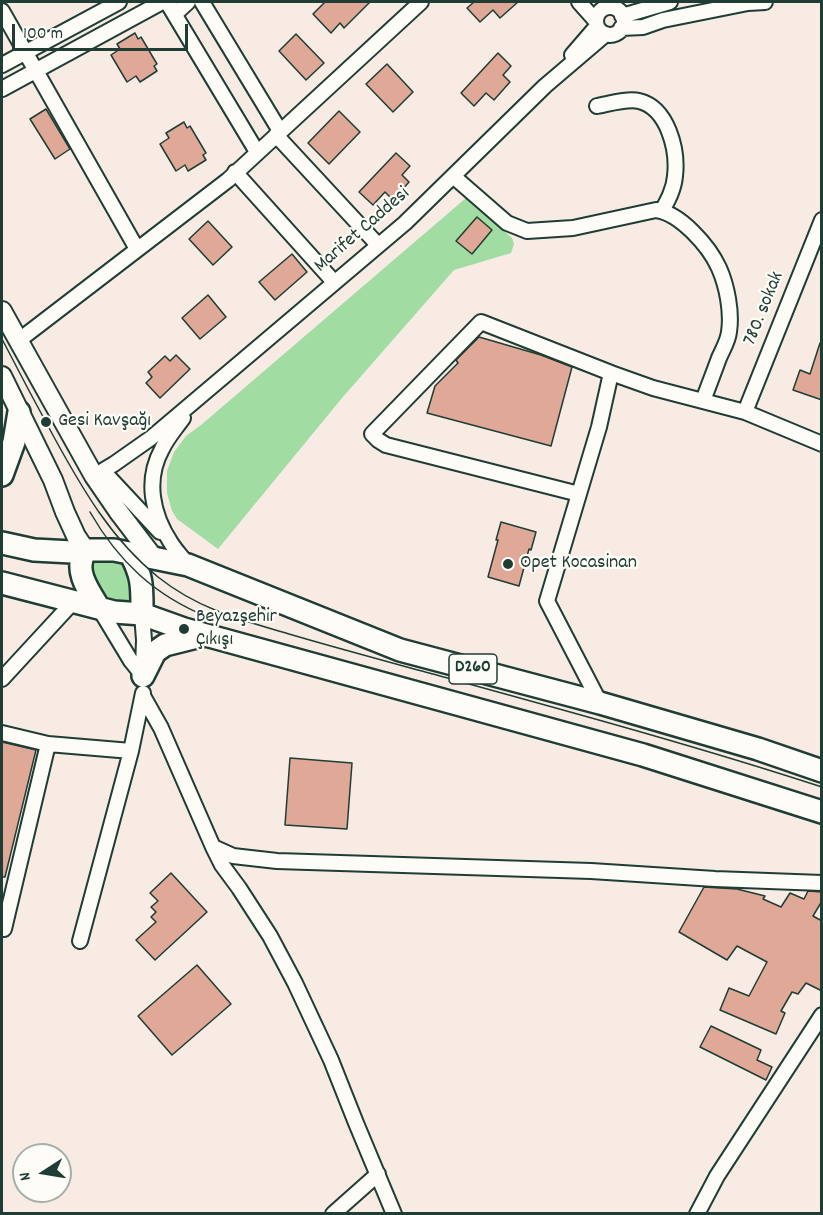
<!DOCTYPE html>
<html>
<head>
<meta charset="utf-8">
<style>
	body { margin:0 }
	#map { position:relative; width:823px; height:1215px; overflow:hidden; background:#f7ebe4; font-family:Dekko,sans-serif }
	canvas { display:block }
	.frame { position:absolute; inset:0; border:3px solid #1f3d34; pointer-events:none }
	.north { position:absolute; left:12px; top:1143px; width:60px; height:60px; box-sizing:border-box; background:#fdfcf7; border:2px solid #a4b0a9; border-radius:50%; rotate:258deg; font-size:16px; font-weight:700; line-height:24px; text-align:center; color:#1f3d34 }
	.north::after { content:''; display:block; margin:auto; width:21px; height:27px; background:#1f3d34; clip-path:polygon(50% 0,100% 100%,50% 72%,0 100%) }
	.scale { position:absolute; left:12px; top:24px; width:176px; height:27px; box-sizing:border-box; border:3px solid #1f3d34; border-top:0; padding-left:8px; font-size:18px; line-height:21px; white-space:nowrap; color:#1f3d34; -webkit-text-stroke:4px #fdfcf7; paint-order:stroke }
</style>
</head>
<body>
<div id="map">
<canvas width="823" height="1215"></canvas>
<div class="frame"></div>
<div class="north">N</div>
<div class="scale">100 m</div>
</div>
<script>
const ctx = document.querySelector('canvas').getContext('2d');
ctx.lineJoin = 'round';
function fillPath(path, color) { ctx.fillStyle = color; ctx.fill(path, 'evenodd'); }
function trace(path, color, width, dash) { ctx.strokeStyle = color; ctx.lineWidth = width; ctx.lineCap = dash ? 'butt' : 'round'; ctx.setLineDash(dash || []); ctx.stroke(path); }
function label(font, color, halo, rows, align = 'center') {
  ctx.font = font + ' Dekko,sans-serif'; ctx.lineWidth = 4.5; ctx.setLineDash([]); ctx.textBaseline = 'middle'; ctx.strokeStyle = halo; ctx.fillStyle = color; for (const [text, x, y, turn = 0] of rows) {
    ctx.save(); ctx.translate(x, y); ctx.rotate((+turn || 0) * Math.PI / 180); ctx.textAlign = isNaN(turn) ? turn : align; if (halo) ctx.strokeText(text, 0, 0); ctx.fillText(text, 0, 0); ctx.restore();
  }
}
const green = new Path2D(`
	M466,198L512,238L514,244L511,253L454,270L342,398L218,549L177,519L172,511L167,493V471L174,452L186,436L201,425Z
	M92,558H128L133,603L121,604L110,600L101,594L90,570Z`);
const building = new Path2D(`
	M325,2H370L344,28L340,23L331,33L313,14Z
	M474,2H518L500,18L493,10L480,22L467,8Z
	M135,33L138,39L141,37L157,64L154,66L157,71L140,82L136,76L127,82L111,55L120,49L117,44Z
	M296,34L324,63L306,80L279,51Z
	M498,53L511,66L503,75L510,82L494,100L486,93L474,106L461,93Z
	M387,64L413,92L393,112L366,84Z
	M46,109L70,149L55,159L30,119Z
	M339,111L360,132L329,164L308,143Z
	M184,122L187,128L190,126L206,153L203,155L206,160L188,171L185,165L176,171L160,144L169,138L166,133Z
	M396,153L410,166L402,175L409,182L393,200L385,192L373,205L359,192Z
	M477,217L492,230L472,254L456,241Z
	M208,221L232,247L213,265L189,239Z
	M292,254L307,272L275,300L259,282Z
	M208,295L226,317L200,339L182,318Z
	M479,337L541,355L572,367L551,446L427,413L435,386L458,363L456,360Z
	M820,343H822V400L793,390L800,370L810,374Z
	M176,355L190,369L160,398L146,383L152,377L148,372L165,356L170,361Z
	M501,522L536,532L531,550L529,549L519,586L488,577L498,540H496Z
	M2,742L36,750L5,877H2Z
	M290,758L352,763L347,829L285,825Z
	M171,873L207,912L155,960L136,940L156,922L151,917L156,912L151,907L158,901L150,893Z
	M704,887L737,889L765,896L763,899L781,907L790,893L804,899L808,891L822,892V901L813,916L822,921V991L806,983L798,994L792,992L781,1011L785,1013L776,1034L720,1010L729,988L749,996L767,962L737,946L727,960L679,932Z
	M197,965L231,1004L172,1055L138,1016Z
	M711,1026L761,1050L757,1060L772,1067L766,1080L700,1047Z`);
const minor = new Path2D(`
	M167,2L257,152
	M202,2L280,131
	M579,2L596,21
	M596 21a14 14 0 1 1 28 0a14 14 0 1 1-28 0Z
	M2,11L137,249
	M175,14L188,2
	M622,16L670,2
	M621,28L643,27L663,20L748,3L765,2
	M572,55L597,26
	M2,65L119,2
	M2,89L162,2
	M597,106C608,104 628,98 639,101C668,108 678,150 675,176C674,189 668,200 662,211
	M276,135L378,245
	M235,172L334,282
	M453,176L507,223L527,231L573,228L656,210C680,213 709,246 719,268C727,286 732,312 729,332C728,341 723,349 719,358C714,372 708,387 703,401
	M18,341L228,180L421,2
	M745,412L822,220
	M183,418C176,428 167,438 162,449C145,480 152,514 171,543C176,551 183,558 188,565
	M103,471L160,532
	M94,476L114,464L151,438L405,223L545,86L606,34
	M579,494L386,445L378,440L372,434L481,322L611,373
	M99,608L131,661L143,676
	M142,614L144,640L143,668
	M2,679L74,601
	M143,696L161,728L213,847L222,865L239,888L270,936L295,983L331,1060L356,1123L394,1214
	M600,703L547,601L599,427L611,373L653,388L745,412L822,444
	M2,733L48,744L4,929
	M48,744L131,751
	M213,847L233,856L277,861L591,871L715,879L822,883
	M80,941L131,751L143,693
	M333,1214L378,1174
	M697,1214L717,1176L822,1015`);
const major = new Path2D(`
	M2,311L94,476L118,511L153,557
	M2,376L53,480L65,512L76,536L86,551`);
const highway = new Path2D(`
	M2,475L14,442L19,412
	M2,543L34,550L72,552L84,554L86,551L90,550H114L188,565L400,650L600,703L758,749L822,771
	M130,553C143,577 142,587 142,614
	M84,554C74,572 90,592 99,608
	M2,583L114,612L142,614L184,629L643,755L822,812
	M143,676L155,652L165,645L205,635`);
const tram = new Path2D(`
	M2,339C19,372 37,406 55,439C83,490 112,540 158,577C198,609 241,620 289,634C333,647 378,659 422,671C556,708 690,744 822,787
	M90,512C118,561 155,596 208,617`);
const markers = [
	[46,422,6,"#1f3d34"],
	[508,564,6,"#1f3d34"],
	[184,629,6,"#1f3d34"]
];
const shields = [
	[473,669,48]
];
const shieldNames = [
	["D260",473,669]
];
const streetNames = [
	["Marifet Caddesi",363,231,-41],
	["780. sokak",765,309,-68]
];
const poiNames = [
	["Gesi Kavşağı",58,422],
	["Opet Kocasinan",520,564],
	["Beyazşehir",196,618],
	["Çıkışı",196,641]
];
fillPath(green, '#a1dda3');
fillPath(building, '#dfa897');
trace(building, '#1f3d34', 1.5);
trace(minor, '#1f3d34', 18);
trace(major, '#1f3d34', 22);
trace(highway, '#1f3d34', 26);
trace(minor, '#fdfcf7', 14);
trace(major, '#fdfcf7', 18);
trace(highway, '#fdfcf7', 21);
trace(tram, '#1f3d34', 1.5);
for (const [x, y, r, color] of markers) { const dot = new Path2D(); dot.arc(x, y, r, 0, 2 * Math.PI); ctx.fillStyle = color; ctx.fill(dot); trace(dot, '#fdfcf7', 2); }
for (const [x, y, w] of shields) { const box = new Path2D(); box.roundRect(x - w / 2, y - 15, w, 30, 4.5); ctx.fillStyle = '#fdfcf7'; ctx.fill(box); trace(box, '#1f3d34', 1.5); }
label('bold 18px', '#1f3d34', null, shieldNames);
label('20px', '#1f3d34', '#fdfcf7', streetNames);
label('20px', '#1f3d34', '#fdfcf7', poiNames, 'left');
</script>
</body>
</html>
